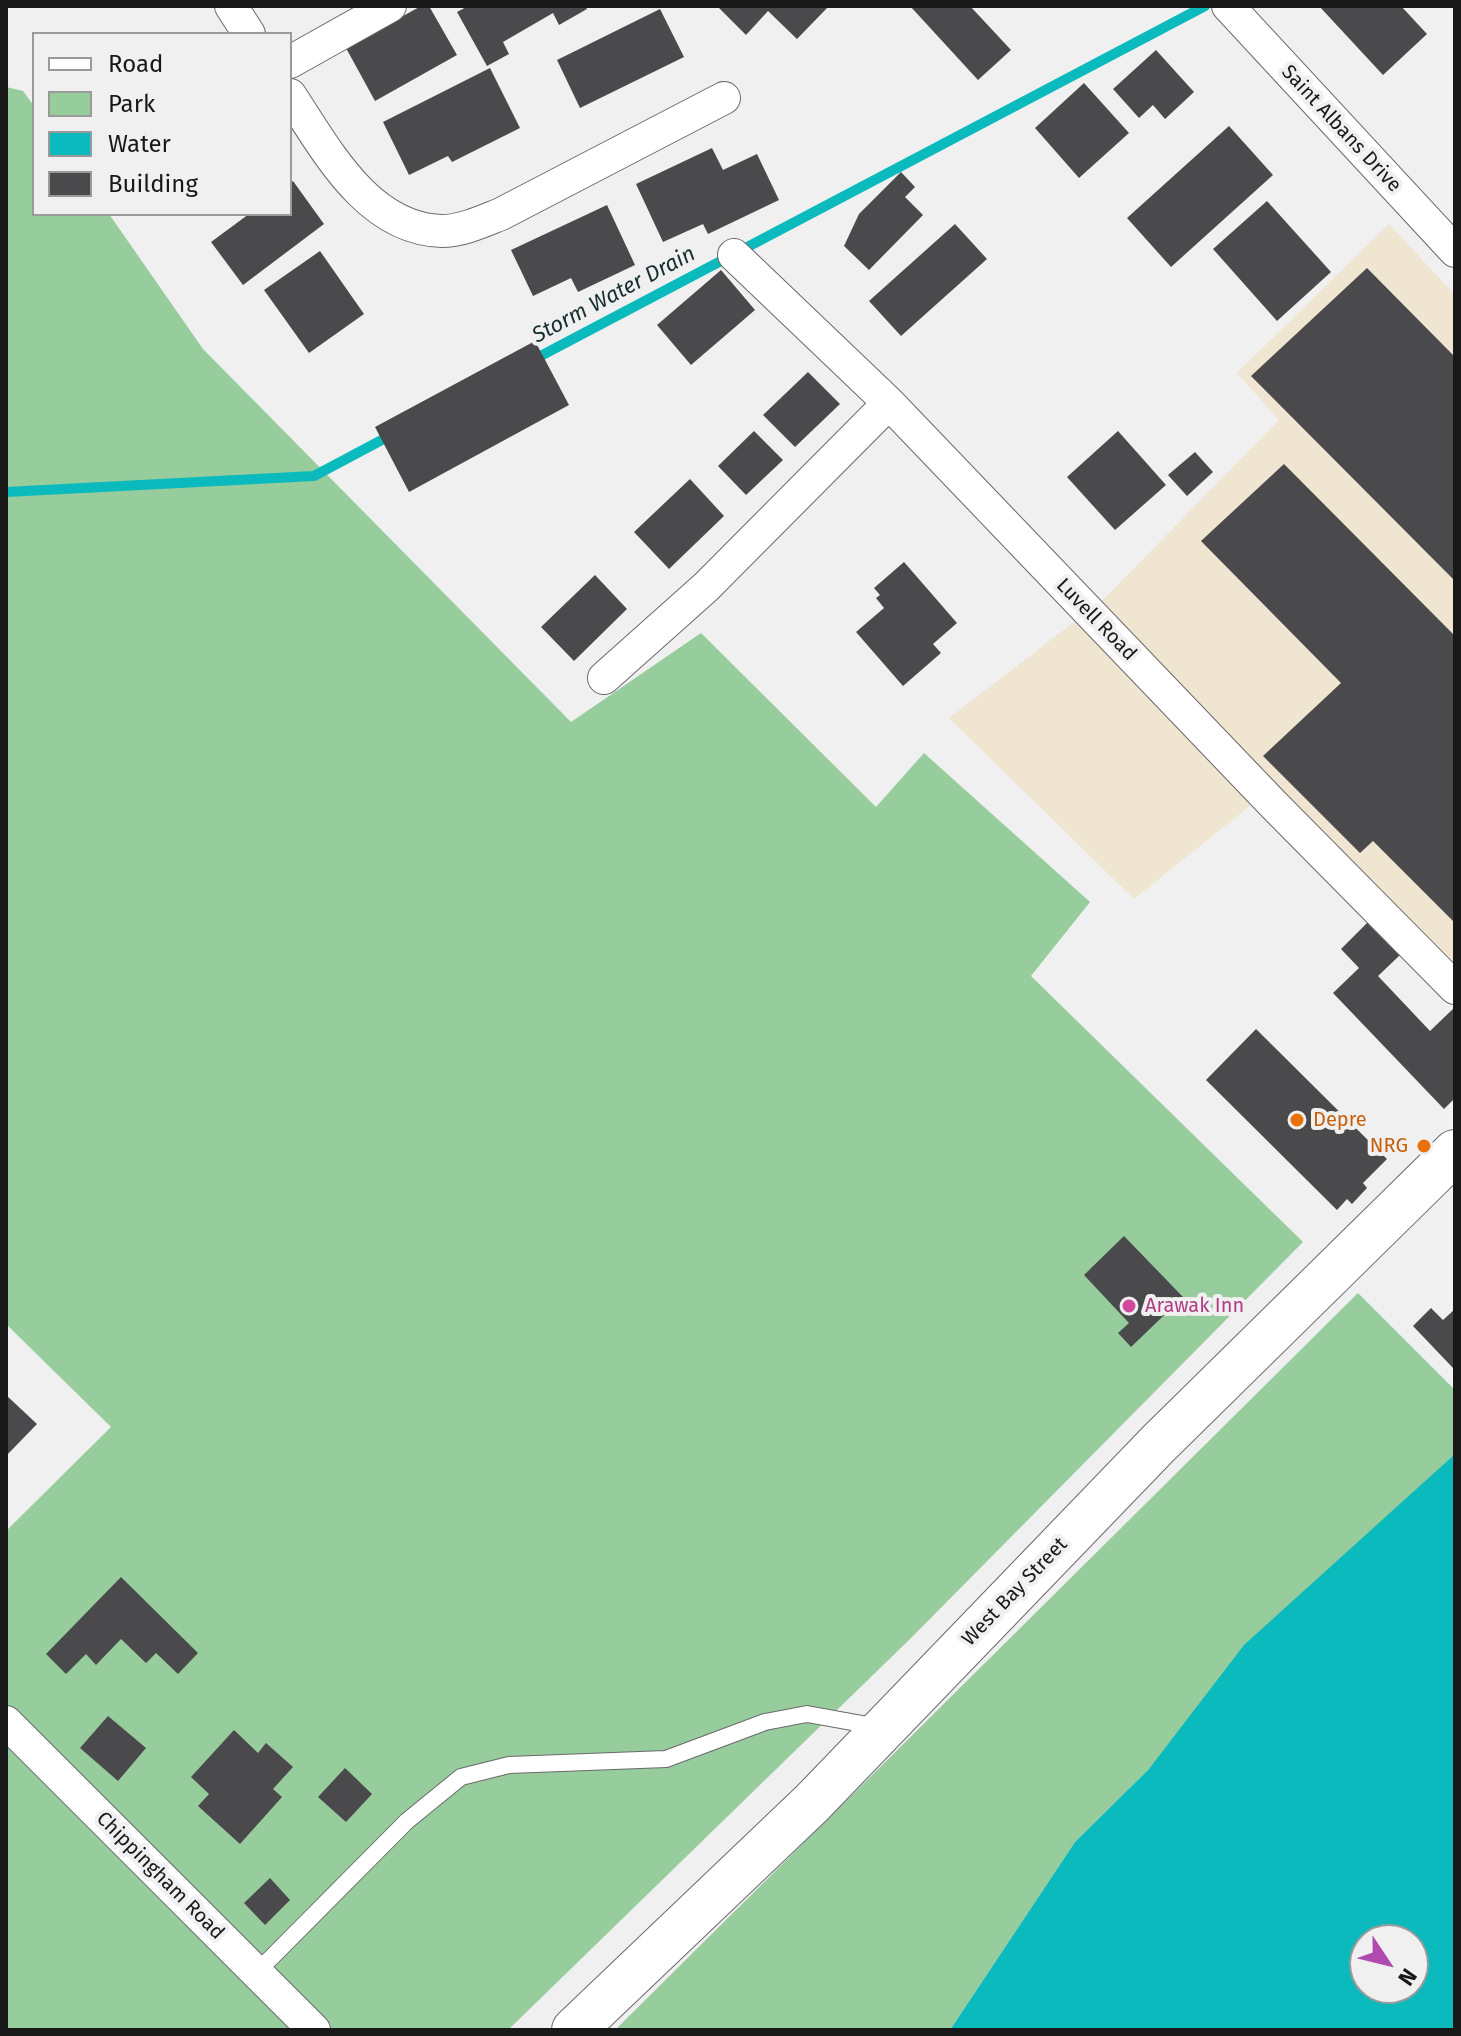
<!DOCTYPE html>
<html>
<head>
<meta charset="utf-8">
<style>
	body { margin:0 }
	#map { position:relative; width:1461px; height:2036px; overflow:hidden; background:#f0f0f1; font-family:"Fira Sans",sans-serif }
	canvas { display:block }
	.frame { position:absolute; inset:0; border:8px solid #181819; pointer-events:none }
	.legend { position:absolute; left:32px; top:32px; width:260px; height:184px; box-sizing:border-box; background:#f0f0f1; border:2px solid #9a9a9b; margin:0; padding:10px 14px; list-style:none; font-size:24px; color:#181819 }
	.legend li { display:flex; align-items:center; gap:16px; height:40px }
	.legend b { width:40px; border:2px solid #9a9a9b }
	.north { position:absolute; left:1349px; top:1924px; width:80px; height:80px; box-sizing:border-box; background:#f0f0f1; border:2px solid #9a9a9b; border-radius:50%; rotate:125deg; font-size:22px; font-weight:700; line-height:32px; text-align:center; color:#181819 }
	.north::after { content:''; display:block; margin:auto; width:28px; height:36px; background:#b14aaf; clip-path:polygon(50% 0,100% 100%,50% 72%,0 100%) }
</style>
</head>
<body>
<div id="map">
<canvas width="1461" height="2036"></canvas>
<div class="frame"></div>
<ul class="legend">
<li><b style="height:10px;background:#fff"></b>Road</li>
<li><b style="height:22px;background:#97cc9d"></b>Park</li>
<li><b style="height:22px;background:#0ababd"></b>Water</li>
<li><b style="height:22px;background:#4a4a4c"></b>Building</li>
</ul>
<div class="north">N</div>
</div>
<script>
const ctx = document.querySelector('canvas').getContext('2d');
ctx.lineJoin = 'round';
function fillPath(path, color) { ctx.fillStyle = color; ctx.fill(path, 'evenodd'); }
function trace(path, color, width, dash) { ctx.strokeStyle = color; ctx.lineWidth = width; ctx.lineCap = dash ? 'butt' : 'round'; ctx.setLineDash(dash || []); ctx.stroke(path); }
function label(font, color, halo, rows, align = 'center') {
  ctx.font = font + ' "Fira Sans",sans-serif'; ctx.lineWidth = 8; ctx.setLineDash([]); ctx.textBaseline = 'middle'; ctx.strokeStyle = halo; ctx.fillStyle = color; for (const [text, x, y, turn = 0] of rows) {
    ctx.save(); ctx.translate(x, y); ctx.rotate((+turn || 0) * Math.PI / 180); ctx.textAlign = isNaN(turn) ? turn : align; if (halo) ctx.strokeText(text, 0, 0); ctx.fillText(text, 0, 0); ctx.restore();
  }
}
const commercial = new Path2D(`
	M1389,224L1455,295V963L1275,786L1134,899L949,718L1104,599L1279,420L1237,373Z`);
const green = new Path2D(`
	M6,87L23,91L34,106V214H109L203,349L571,722L701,633L876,807L924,753L1090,902L1031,976L1303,1242L911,1638L508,2030H6V1531L111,1427L6,1324Z
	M1358,1293L1455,1390V1454L1384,1520L1149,1769L1075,1842L950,2030H615Z`);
const water = new Path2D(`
	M1455,1454V2030H950L1075,1842L1149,1769L1244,1645ZM1365,1940H1413V1988H1365Z`);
const stream = new Path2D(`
	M531,361L1205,6
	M6,492L314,476L393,434`);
const building = new Path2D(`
	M421,6H429L457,55L375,101L346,48Z
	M468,6H585L587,9L559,25L553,13L503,42L509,54L487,66L457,12Z
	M717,6H829L797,39L768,11L746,35Z
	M910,6H970L1011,50L978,80Z
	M1319,6H1401L1427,34L1383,75Z
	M660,9L684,57L580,108L557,60Z
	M1156,50L1194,92L1165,119L1153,105L1139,118L1113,89Z
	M490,68L520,128L452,162L448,156L409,175L383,122Z
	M1084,83L1129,133L1079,178L1035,128Z
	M1229,126L1273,175L1171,267L1127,218Z
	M712,148L723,170L757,154L779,200L708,234L703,224L663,242L636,184Z
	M901,172L915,187L905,197L923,215L869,270L844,246L859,214Z
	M293,181L324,224L243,285L211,242L249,214H290V183Z
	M1267,201L1331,272L1277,321L1213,249Z
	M607,205L635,265L578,292L571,278L533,296L511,250Z
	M955,224L987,259L901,336L869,301Z
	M320,251L364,314L309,353L264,290Z
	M1367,268L1455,357V581L1251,376Z
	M721,270L755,310L691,365L657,325Z
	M535,341L569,405L409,492L375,427Z
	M808,372L840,404L795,447L763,415Z
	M754,431L783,460L746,495L718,466Z
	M1118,431L1166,485L1115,530L1067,477Z
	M1195,452L1213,472L1187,496L1168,475Z
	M1284,464L1455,636V923L1373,841L1360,853L1263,756L1341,683L1201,541Z
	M690,479L724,516L669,569L634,532Z
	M904,562L957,623L933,644L941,653L903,686L856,632L884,608L876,598L880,595L874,588Z
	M595,575L627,609L574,661L541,627Z
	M1369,921L1400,955L1378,976L1430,1031L1455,1007V1098L1444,1109L1333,993L1359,968L1341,949Z
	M1256,1029L1387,1159L1363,1183L1367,1188L1352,1204L1347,1199L1337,1210L1206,1080Z
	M1124,1236L1183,1297L1131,1347L1118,1333L1129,1323L1084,1275Z
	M1431,1308L1443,1320L1455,1309L1453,1368L1413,1326Z
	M6,1395L37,1424L6,1456Z
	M121,1577L198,1653L178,1674L156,1653L146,1663L121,1639L96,1665L86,1654L66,1674L46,1654Z
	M108,1716L146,1748L118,1781L80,1748Z
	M234,1730L258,1753L266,1743L293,1767L273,1789L282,1797L240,1844L198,1806L209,1794L191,1777Z
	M345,1768L372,1794L346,1822L318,1797Z
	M270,1878L290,1900L265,1925L244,1903Z`);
const lane = new Path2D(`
	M257,1972L407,1821L461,1777L509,1765L666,1759L765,1722L807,1714L879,1727`);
const street = new Path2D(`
	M231,6L249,34
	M1228,6L1455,251
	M290,62L390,6
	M290,95C326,149 367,229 442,231C462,231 483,221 501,214L724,98
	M734,255L889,403L1273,804L1455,988
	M604,678L706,587L889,403
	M6,1722L314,2030`);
const highway = new Path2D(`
	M574,2030L812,1803L1158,1444L1455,1152`);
const markers = [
	[1297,1120,8,"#e8710a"],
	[1424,1146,8,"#e8710a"],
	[1129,1306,8,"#d1479c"]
];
const streetNames = [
	["Saint Albans Drive",1341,129,47],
	["Luvell Road",1096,620,46],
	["West Bay Street",1015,1592,-46],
	["Chippingham Road",160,1876,45]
];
const foodNames = [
	["Depre",1313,1120],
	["NRG",1408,1146,"right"]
];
const hotelNames = [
	["Arawak Inn",1145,1306]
];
const waterNames = [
	["Storm Water Drain",614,295,-28]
];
fillPath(commercial, '#efe5d0');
fillPath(green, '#97cc9d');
fillPath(water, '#0ababd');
trace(stream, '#0ababd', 10);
fillPath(building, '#4a4a4c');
trace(lane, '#6a6a6c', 18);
trace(street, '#6a6a6c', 34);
trace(highway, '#6a6a6c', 46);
trace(lane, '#fff', 16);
trace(street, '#fff', 32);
trace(highway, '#fff', 44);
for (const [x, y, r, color] of markers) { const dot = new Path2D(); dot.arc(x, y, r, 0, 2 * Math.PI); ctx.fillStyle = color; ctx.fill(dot); trace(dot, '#f0f0f1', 3); }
label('20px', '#181819', '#f0f0f1', streetNames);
label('20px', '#c56008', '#f0f0f1', foodNames, 'left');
label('20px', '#b23c85', '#f0f0f1', hotelNames, 'left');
label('italic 22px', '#162f2f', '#f0f0f1', waterNames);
</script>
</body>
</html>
